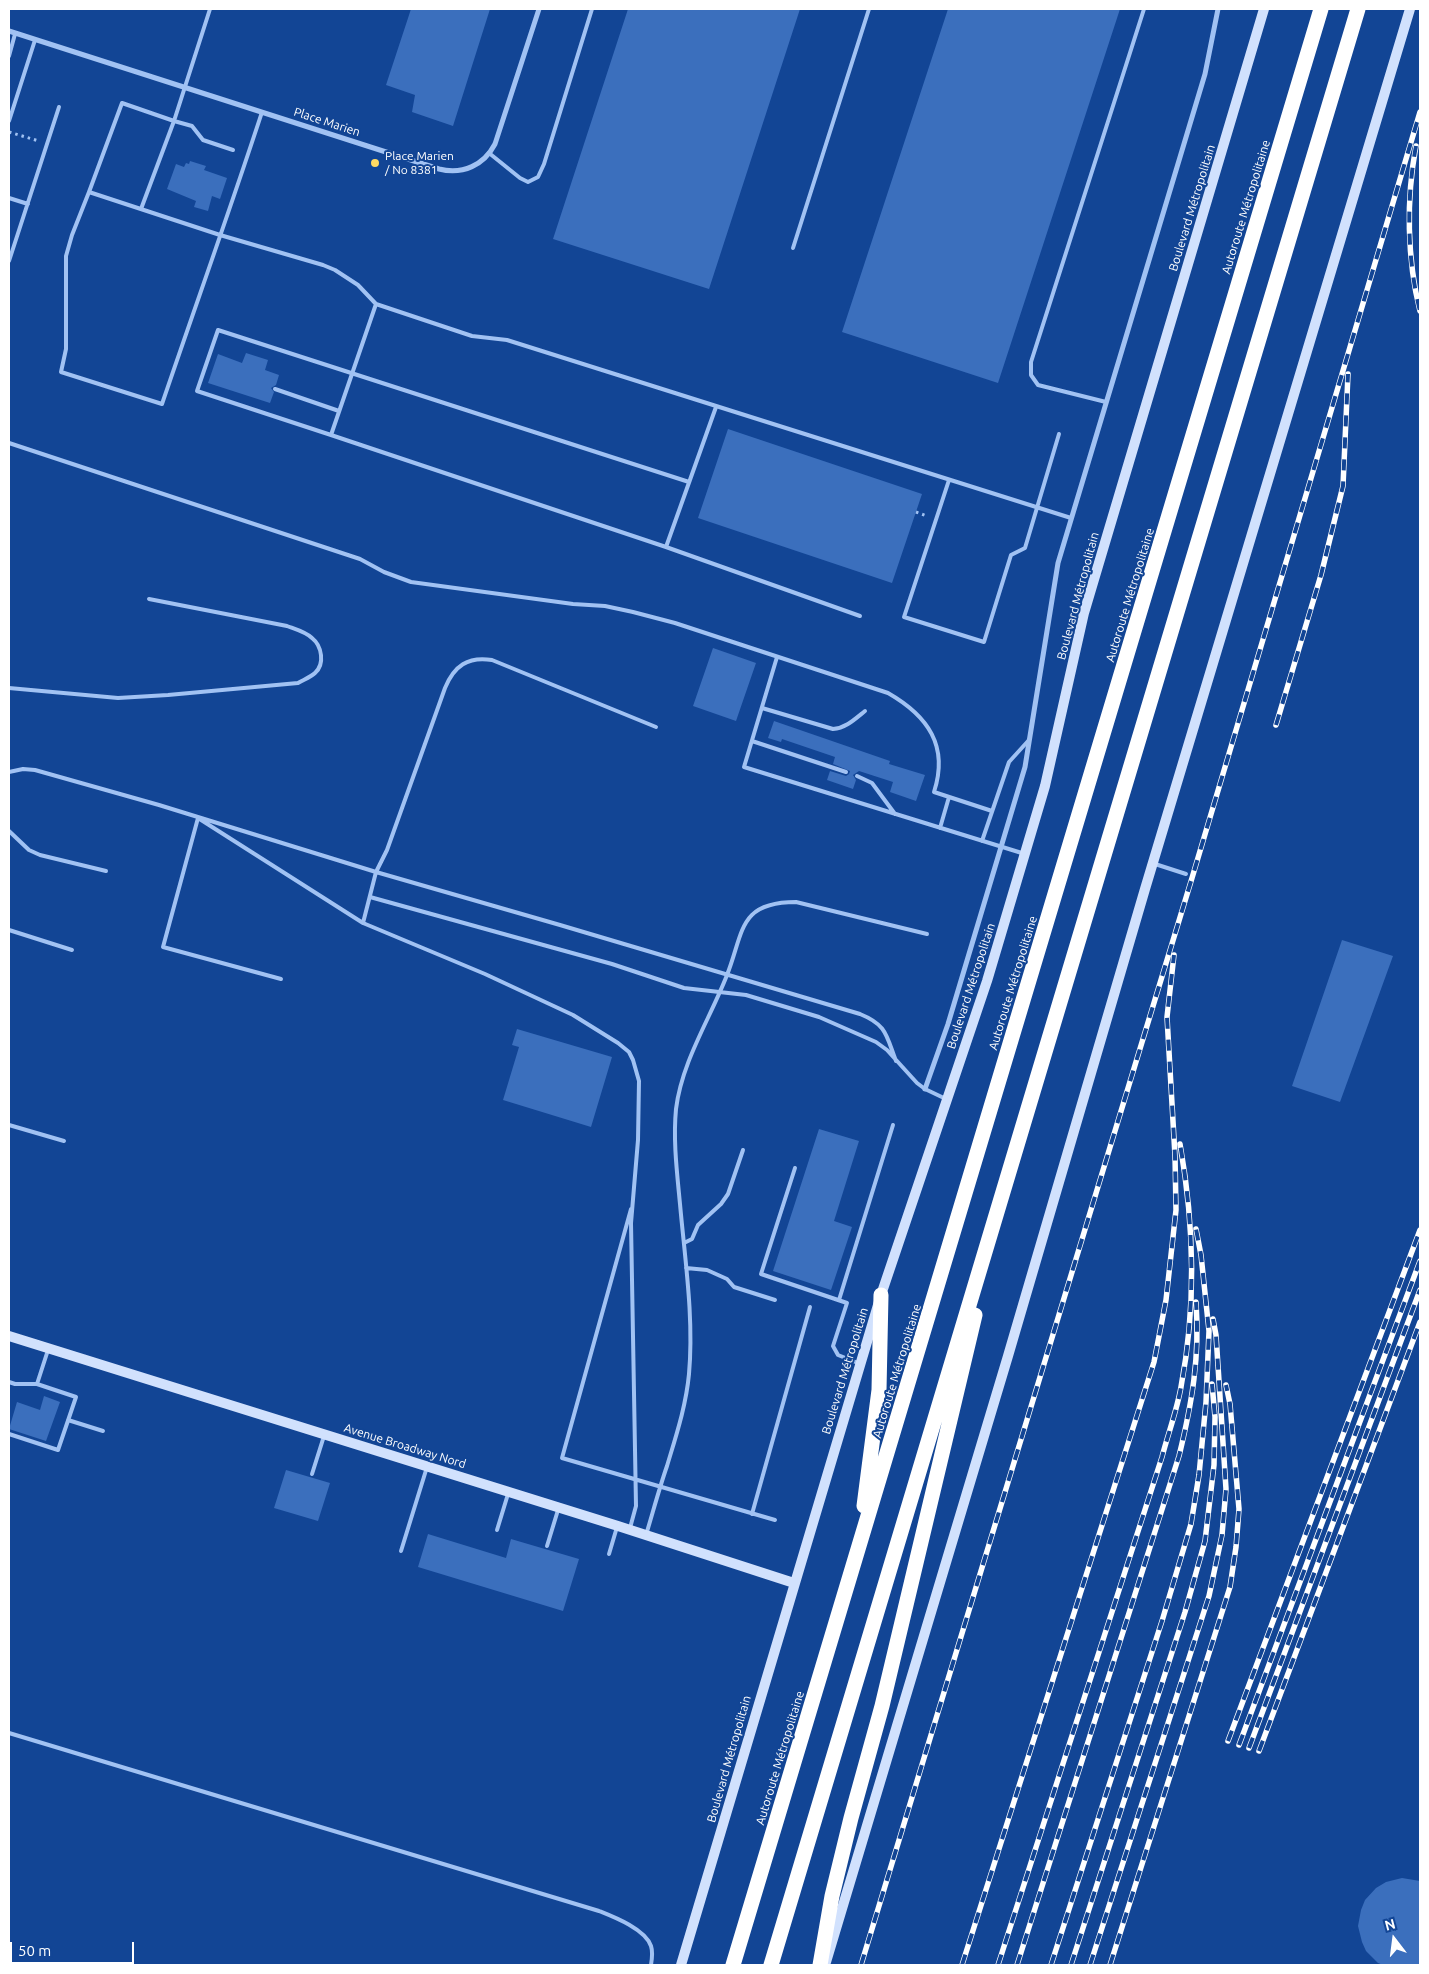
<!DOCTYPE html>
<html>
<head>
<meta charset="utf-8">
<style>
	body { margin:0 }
	#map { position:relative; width:1429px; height:1974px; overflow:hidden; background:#124595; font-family:Ubuntu,sans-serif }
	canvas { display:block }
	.frame { position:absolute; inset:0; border:10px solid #fff; pointer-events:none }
	.north { position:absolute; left:1369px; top:1914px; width:50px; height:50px; -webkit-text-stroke:4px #124595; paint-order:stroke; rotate:345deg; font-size:14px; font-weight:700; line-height:20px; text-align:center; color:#fff }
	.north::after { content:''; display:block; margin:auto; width:18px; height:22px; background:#fff; clip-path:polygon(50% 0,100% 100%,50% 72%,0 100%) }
	.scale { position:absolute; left:10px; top:1942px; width:124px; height:22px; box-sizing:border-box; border:2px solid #fff; border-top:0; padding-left:6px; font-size:15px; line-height:18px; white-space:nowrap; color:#fff; -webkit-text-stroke:4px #124595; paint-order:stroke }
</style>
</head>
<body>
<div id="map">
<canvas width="1429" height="1974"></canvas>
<div class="frame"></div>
<div class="north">N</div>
<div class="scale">50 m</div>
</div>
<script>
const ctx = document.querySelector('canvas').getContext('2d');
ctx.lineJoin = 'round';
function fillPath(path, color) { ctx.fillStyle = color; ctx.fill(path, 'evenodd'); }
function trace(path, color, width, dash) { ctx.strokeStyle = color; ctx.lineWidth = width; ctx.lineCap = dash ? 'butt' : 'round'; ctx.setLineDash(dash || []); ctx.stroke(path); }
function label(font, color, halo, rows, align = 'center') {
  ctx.font = font + ' Ubuntu,sans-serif'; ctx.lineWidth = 4; ctx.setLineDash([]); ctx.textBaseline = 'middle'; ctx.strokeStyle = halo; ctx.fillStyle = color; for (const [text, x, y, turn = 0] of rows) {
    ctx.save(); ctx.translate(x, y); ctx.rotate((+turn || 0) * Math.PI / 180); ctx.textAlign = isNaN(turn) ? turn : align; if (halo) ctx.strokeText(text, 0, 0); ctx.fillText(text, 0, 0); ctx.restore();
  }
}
const building = new Path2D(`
	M411,9H490L453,126L412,112L415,95L386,85Z
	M628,9H800L709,289L553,239Z
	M948,9H1120L998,383L842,332Z
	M190,161L206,166L204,170L227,178L220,199L212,196L208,211L194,207L196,201L167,189L176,164L184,167L186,163L189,164Z
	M246,353L268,360L265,370L279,375L276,385L271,388L274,392L270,403L208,383L218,354L242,363Z
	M728,429L922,494L892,583L698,518Z
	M713,648L756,663L736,721L693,706Z
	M774,721L890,761L889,764L925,775L916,801L890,792L893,782L859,771L853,775L856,780L853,789L827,780L830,771L846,776L849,774L850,771L833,764L835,757L782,739L781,742L768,738Z
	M1342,940L1393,956L1340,1102L1292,1086Z
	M517,1029L612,1057L591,1127L503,1100L519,1047L512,1045Z
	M819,1129L859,1141L834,1221L852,1227L831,1290L773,1271Z
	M44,1396L60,1402L46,1441L9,1429L17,1402L40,1410Z
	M286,1470L330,1483L318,1521L274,1508Z
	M428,1534L506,1558L511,1539L579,1559L563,1611L418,1567Z
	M1402,1878L1420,1881V1965H1383L1378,1963L1366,1951L1362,1942L1358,1926L1361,1910L1365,1900L1376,1888L1386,1882Z`);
const path = new Path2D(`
	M9,132L39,141
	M916,512L927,516`);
const lane = new Path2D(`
	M210,9L174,121L192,126L203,140L233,150
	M9,56L15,34
	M262,112C230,210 195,307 162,404L61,372L66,349V256L72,235L89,192L220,235L323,265L335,270L358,285L376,304L472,336L507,340L1071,518
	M9,121L35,40
	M489,153L520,178L528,182L538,177L544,164L592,9
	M89,192L122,103L174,121L141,209
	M9,198L28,204
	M793,248L869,9
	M9,261L59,107
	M376,304L331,435L666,547
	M275,389L339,411
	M1106,402L1038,385L1031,375V362L1144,9
	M716,407L666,547L860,616
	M331,435L197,391L218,330L689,482
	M9,443L360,559L384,572L411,582L573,604L605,606L633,612L675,623L888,693C928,716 949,746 934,792L992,811
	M949,480L904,617L984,642L1011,555L1025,548L1059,434
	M777,657L744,767L1025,854
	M9,688L118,698L168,695L298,683C303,680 311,677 315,673C325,664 322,646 312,638C306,632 295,629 287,626L149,599
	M762,708L833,729C846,728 855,719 865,711
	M752,741L846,772
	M9,772L23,769L35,770L159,805L376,872L387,850L445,688C454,666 468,656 492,660L656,727
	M857,776L872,783L895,814
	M940,828L949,797
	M9,831L29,850L40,855L106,871
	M982,841L1009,762L1029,740
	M1155,864L1186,874
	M370,897L612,964L684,988L746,995L819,1017L876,1042L887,1050L917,1083L925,1089L946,1099
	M9,930L72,950
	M281,979L163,947L198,818L363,923
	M9,1125L64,1141
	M795,1168L761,1274L847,1303L833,1346L838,1355L858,1363
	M631,1209L562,1458L775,1520
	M684,1243L692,1239L698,1225L721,1204L728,1194L743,1150
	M686,1268L707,1270L727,1279L734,1287L775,1300
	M839,1300L893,1125
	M9,1382L15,1384H37L76,1397L58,1450L9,1434
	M37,1384L48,1350
	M68,1420L103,1431
	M312,1474L324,1436
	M752,1514L810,1307
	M630,1528L636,1506L631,1223L638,1140L639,1081L633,1060L629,1052L618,1043L573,1015L485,974L363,923L376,872L560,925L860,1014C887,1025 886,1035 896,1061
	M497,1530L508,1494
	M646,1535C653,1512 659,1489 667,1466C676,1436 686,1406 689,1374C694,1318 685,1260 680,1204C677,1172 673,1141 676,1109C682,1061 710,1019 727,975C744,932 738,902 796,902L927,934
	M547,1546L558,1510
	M401,1551L427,1467
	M609,1554L617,1527
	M9,1733L599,1911C614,1917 645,1929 651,1946C653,1952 652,1959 651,1965`);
const street = new Path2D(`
	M9,31L439,169C463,175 484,165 495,144L539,9
	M925,1089L948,1024L1025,767L1058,563L1205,74L1218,9`);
const secondary = new Path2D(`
	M9,1336L618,1526L794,1583
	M826,1962L1008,1356L1145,889L1410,9
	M681,1965L881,1295L987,981L1045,786L1084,613L1264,9`);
const highway = new Path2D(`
	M864,1506L879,1390L881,1295
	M733,1965L1321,9
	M771,1965L1358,9
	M820,1965L832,1896L851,1818L882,1706L975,1315`);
const rail = new Path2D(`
	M1416,146C1406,199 1407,259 1420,311
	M1276,725L1321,575L1343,486L1348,374
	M1228,1741L1420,1230
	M1239,1745L1420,1261
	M1249,1748L1420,1290
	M1259,1751L1420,1322
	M861,1965L1192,878L1420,112
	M962,1965L1154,1362L1166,1300L1176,1210L1175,1156L1167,1017L1174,955
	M998,1965L1162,1457C1168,1434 1177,1410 1181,1387C1196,1308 1194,1223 1180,1144
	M1017,1965L1179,1456C1192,1403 1200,1357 1196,1302
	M1051,1965L1162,1621L1191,1524L1199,1475L1206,1402L1209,1331L1201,1255L1196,1229
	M1071,1965L1185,1612L1205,1541L1214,1465L1215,1417L1212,1384
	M1090,1965L1209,1596L1222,1535L1226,1489L1216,1335L1213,1319
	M1110,1965L1230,1587L1236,1547L1239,1509L1230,1404L1226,1385`);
const markers = [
	[375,163,5,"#ffda63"]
];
const streetNames = [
	["Place Marien",327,122,18],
	["Autoroute Métropolitaine",1246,207,-73],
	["Boulevard Métropolitain",1192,208,-73],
	["Autoroute Métropolitaine",1130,595,-73],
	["Boulevard Métropolitain",1078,596,-75],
	["Autoroute Métropolitaine",1013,983,-73],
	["Boulevard Métropolitain",971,986,-72],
	["Boulevard Métropolitain",845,1371,-73],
	["Autoroute Métropolitaine",897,1371,-73],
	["Avenue Broadway Nord",405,1446,17],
	["Autoroute Métropolitaine",780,1758,-73],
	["Boulevard Métropolitain",729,1759,-74]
];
const poiNames = [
	["Place Marien",385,156],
	["/ No 8381",385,170]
];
fillPath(building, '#3b6fbd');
trace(path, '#a1c2f3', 3, [2.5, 4]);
trace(lane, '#a1c2f3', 4);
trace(street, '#a1c2f3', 5);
trace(secondary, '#d1e1fd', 10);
trace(highway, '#fff', 15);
trace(rail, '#fff', 5.5);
trace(rail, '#124595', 4, [11]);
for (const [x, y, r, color] of markers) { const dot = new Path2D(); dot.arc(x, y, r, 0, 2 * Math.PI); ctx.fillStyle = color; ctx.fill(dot); trace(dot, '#124595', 2); }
label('12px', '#fff', '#124595', streetNames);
label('12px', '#fff', '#124595', poiNames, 'left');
</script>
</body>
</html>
